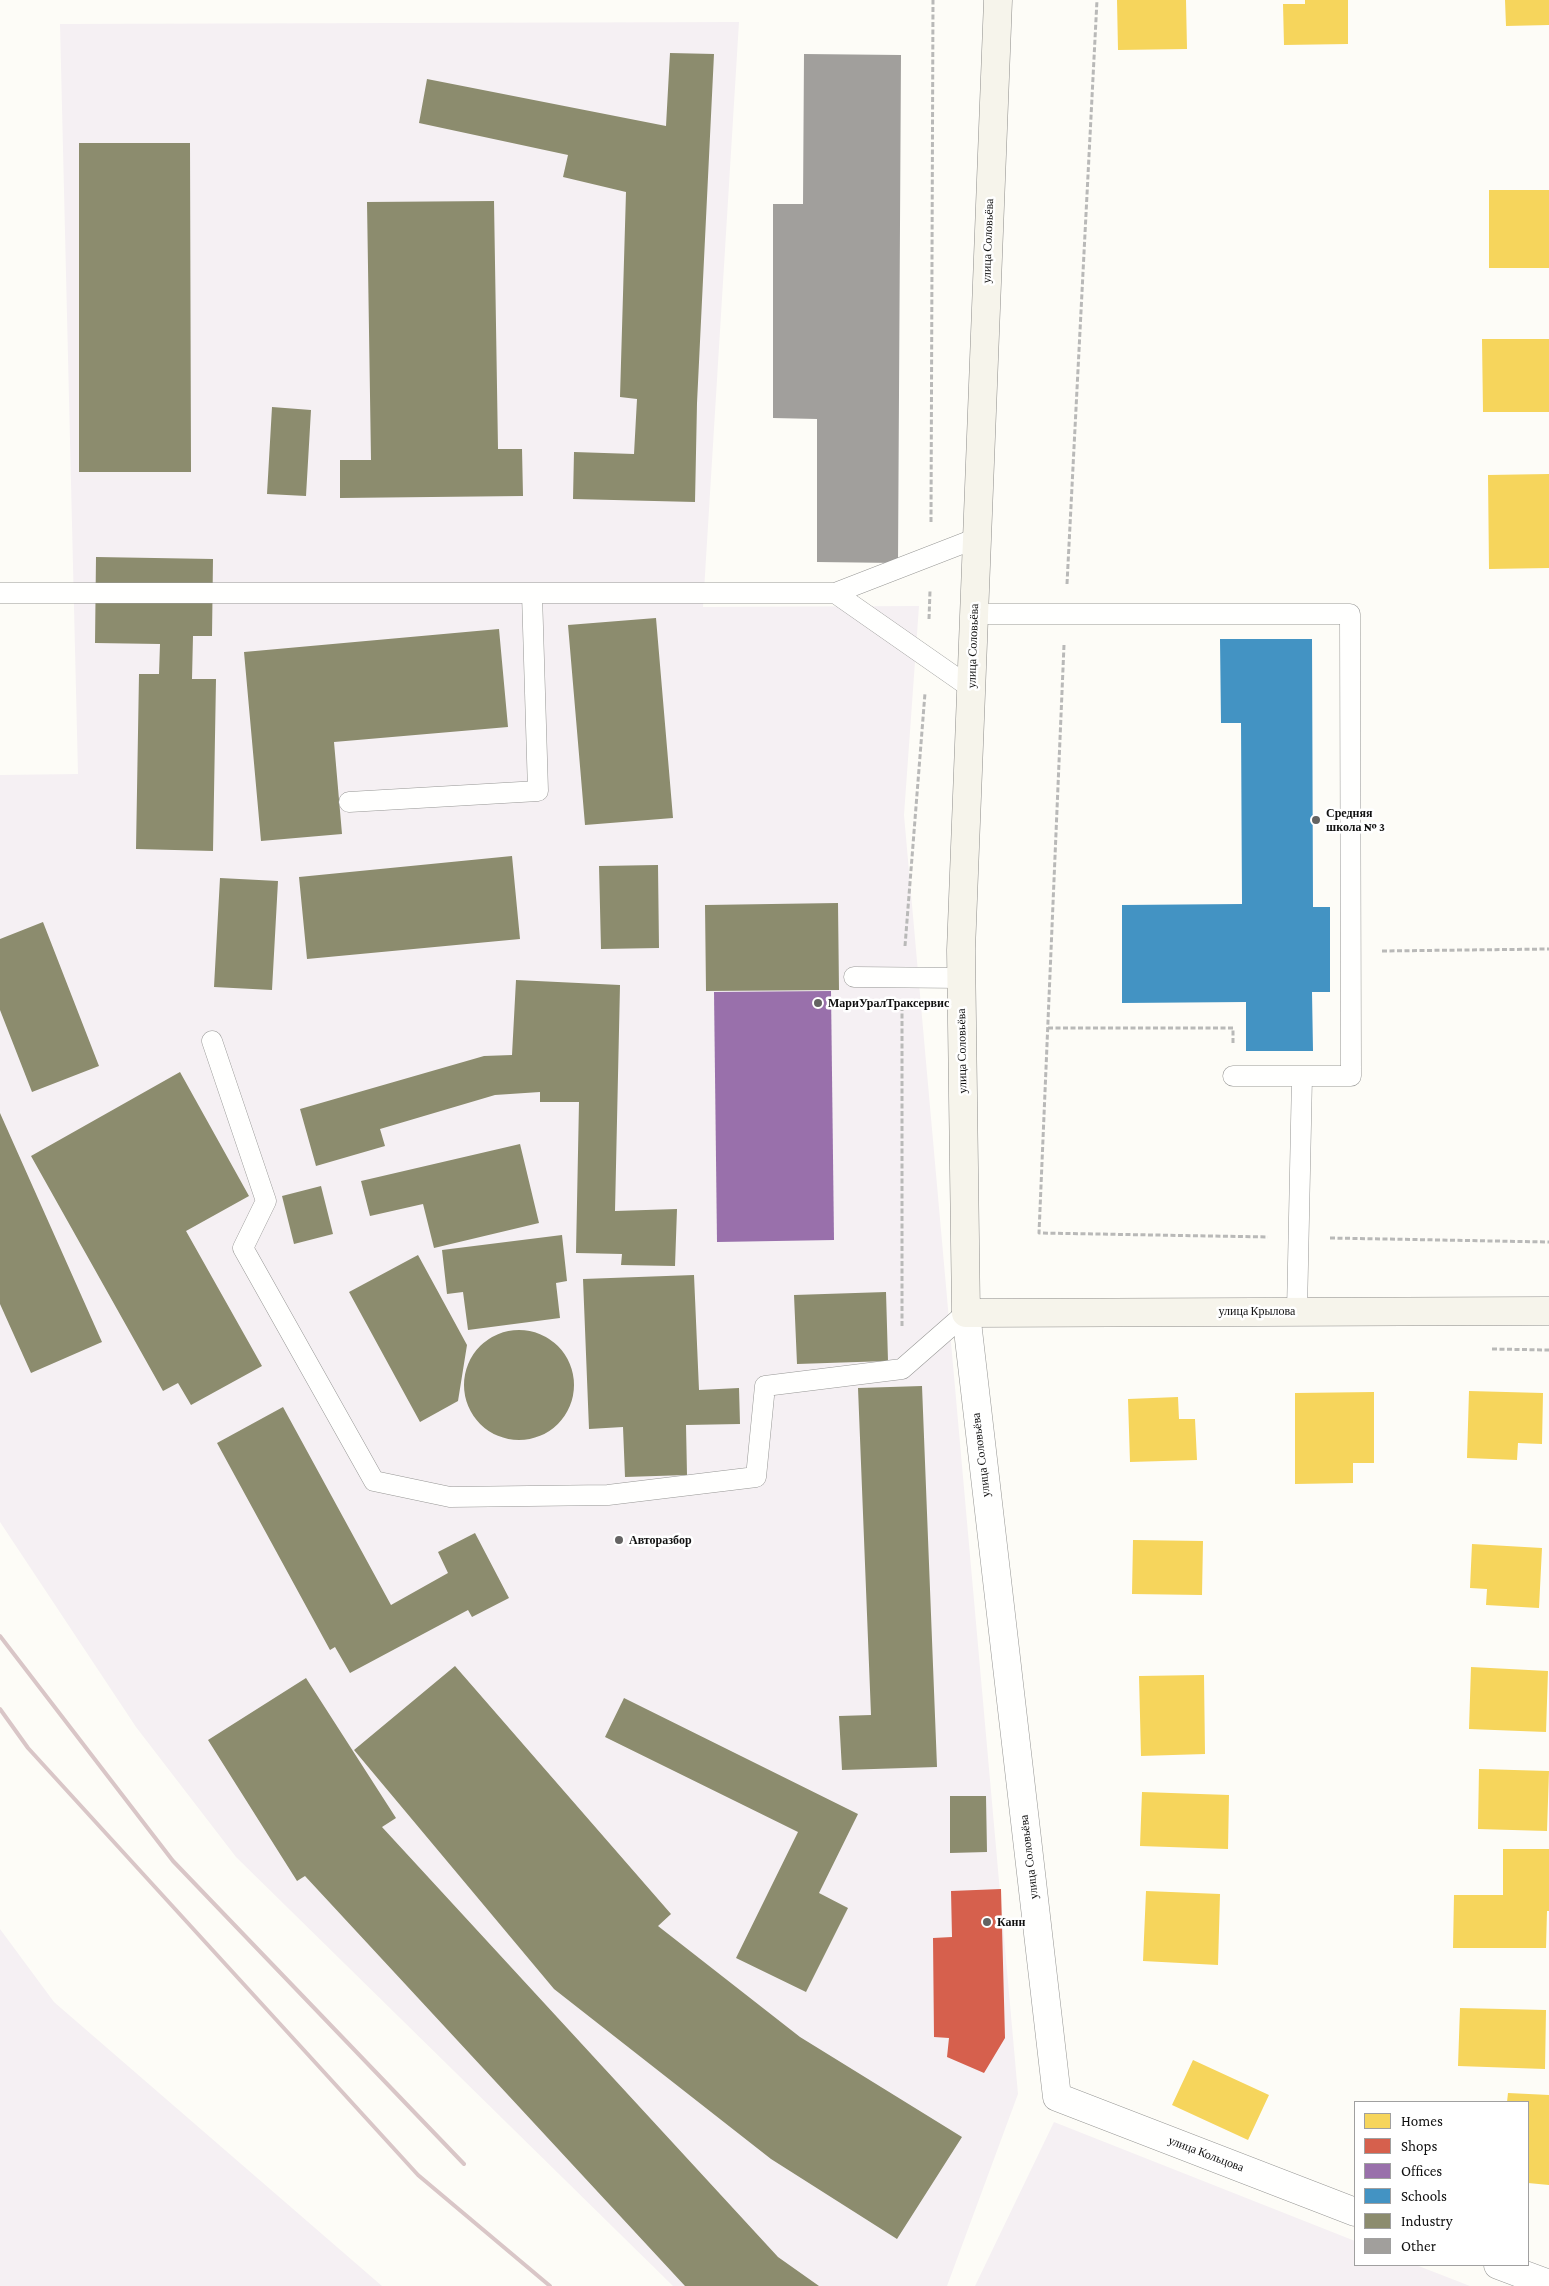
<!DOCTYPE html>
<html>
<head>
<meta charset="utf-8">
<style>
	body { margin:0 }
	#map { position:relative; width:1549px; height:2286px; overflow:hidden; background:#fdfcf7; font-family:"Crimson Pro",serif }
	canvas { display:block }
	.legend { position:absolute; left:1354px; top:2101px; width:175px; height:165px; box-sizing:border-box; background:#fff; border:1px solid #a0a0a0; margin:0; padding:6px 9px; list-style:none; font-size:15px; color:#111 }
	.legend li { display:flex; align-items:center; gap:10px; height:25px }
	.legend b { width:25px; border:1px solid #a0a0a0 }
</style>
</head>
<body>
<div id="map">
<canvas width="1549" height="2286"></canvas>
<ul class="legend">
<li><b style="height:14px;background:#f6d55c"></b>Homes</li>
<li><b style="height:14px;background:#d6604d"></b>Shops</li>
<li><b style="height:14px;background:#9970ab"></b>Offices</li>
<li><b style="height:14px;background:#4393c3"></b>Schools</li>
<li><b style="height:14px;background:#8c8c6e"></b>Industry</li>
<li><b style="height:14px;background:#a19f9c"></b>Other</li>
</ul>
</div>
<script>
const ctx = document.querySelector('canvas').getContext('2d');
ctx.lineJoin = 'round';
function fillPath(path, color) { ctx.fillStyle = color; ctx.fill(path, 'evenodd'); }
function trace(path, color, width, dash) { ctx.strokeStyle = color; ctx.lineWidth = width; ctx.lineCap = dash ? 'butt' : 'round'; ctx.setLineDash(dash || []); ctx.stroke(path); }
function label(font, color, halo, rows, align = 'center') {
  ctx.font = font + ' "Crimson Pro",serif'; ctx.lineWidth = 5; ctx.setLineDash([]); ctx.textBaseline = 'middle'; ctx.strokeStyle = halo; ctx.fillStyle = color; for (const [text, x, y, turn = 0] of rows) {
    ctx.save(); ctx.translate(x, y); ctx.rotate((+turn || 0) * Math.PI / 180); ctx.textAlign = isNaN(turn) ? turn : align; if (halo) ctx.strokeText(text, 0, 0); ctx.fillText(text, 0, 0); ctx.restore();
  }
}
const industrial = new Path2D(`
	M739,22L703,607L919,606L904,815L1018,2094L947,2286H673L236,1857L136,1727L0,1522V775L78,774L60,24Z
	M0,1929L54,2002L382,2286H0Z
	M1054,2122L1355,2241V2265H1416L1470,2286H975Z`);
const homes = new Path2D(`
	M1117,0H1186L1187,49L1118,50Z
	M1305,0H1348V44L1284,45L1283,4H1305Z
	M1505,0H1549V25L1506,26Z
	M1489,190H1549V268H1489Z
	M1482,339H1549V412H1483Z
	M1549,474V568L1489,569L1488,475Z
	M1469,1391L1543,1393L1542,1444L1518,1443L1517,1460L1467,1458Z
	M1374,1392V1463H1353V1483L1295,1484V1393Z
	M1178,1397L1179,1419H1195L1197,1460L1130,1462L1128,1399Z
	M1133,1540L1203,1541L1202,1595L1132,1594Z
	M1472,1544L1542,1548L1539,1608L1486,1605L1487,1589L1470,1588Z
	M1471,1667L1548,1671L1546,1732L1469,1729Z
	M1204,1675L1205,1754L1141,1756L1139,1676Z
	M1479,1769L1549,1771L1547,1831L1478,1829Z
	M1142,1792L1229,1795L1228,1849L1140,1846Z
	M1503,1849H1549V1911H1547L1546,1948H1453L1454,1895H1503Z
	M1146,1891L1220,1894L1218,1965L1143,1961Z
	M1460,2008L1546,2010L1545,2069L1458,2066Z
	M1193,2060L1269,2095L1248,2140L1172,2105Z
	M1508,2093L1549,2095V2185L1528,2183V2102H1507Z`);
const shops = new Path2D(`
	M1001,1889L1005,2038L984,2073L947,2057L949,2038L934,2037L933,1938L952,1937L951,1891Z`);
const offices = new Path2D(`
	M831,991L834,1240L717,1242L714,992Z`);
const schools = new Path2D(`
	M1220,639H1312L1313,907H1330V992H1312L1313,1051H1246V1002L1122,1003V905L1242,904L1241,723H1221Z`);
const industry = new Path2D(`
	M670,53L714,54L697,403L695,502L573,499L574,452L634,454L637,399L620,397L626,192L563,177L568,155L419,123L427,79L666,126Z
	M79,143H190L191,472H79Z
	M494,201L498,449H522L523,496L340,498V460H371L367,202Z
	M272,407L311,410L306,496L267,494Z
	M96,557L213,559L212,636H193L192,679H216L213,851L136,849L139,674H159L160,644L95,643Z
	M656,618L673,818L585,825L568,625Z
	M499,629L508,727L334,742L342,834L261,841L244,652Z
	M512,856L520,939L307,959L299,877Z
	M658,865L659,948L601,949L599,866Z
	M220,878L278,881L272,990L214,987Z
	M838,903L839,990L706,991L705,905Z
	M43,922L99,1066L32,1092L0,1010V939Z
	M516,980L620,985L615,1211L677,1209L675,1266L621,1265L622,1254L576,1253L579,1102H540V1092L495,1095L380,1129L385,1146L316,1166L300,1109L484,1056L512,1055Z
	M180,1072L249,1196L186,1231L262,1366L191,1405L178,1383L163,1391L31,1156Z
	M0,1113L102,1342L31,1373L0,1304Z
	M520,1144L539,1223L434,1248L423,1204L370,1216L361,1181Z
	M321,1186L333,1234L294,1244L282,1196Z
	M562,1235L567,1281L556,1283L560,1318L468,1330L463,1292L447,1294L442,1250Z
	M418,1255L467,1345L458,1401L420,1422L349,1292Z
	M694,1275L699,1390L739,1388L740,1424L686,1425L687,1475L625,1477L623,1427L589,1429L583,1279Z
	M886,1292L888,1361L797,1364L794,1295Z
	M464 1385a55 55 0 1 1 110 0a55 55 0 1 1-110 0Z
	M922,1386L937,1767L842,1770L839,1716L871,1715L858,1388Z
	M283,1407L391,1605L448,1573L438,1552L475,1533L509,1598L472,1617L468,1610L350,1673L335,1647L330,1650L217,1443Z
	M455,1666L671,1914L658,1926L800,2037L962,2137L897,2239L771,2159L554,1989L354,1750Z
	M306,1678L396,1818L382,1827L778,2257L819,2286H685L305,1876L297,1881L208,1740Z
	M624,1698L858,1814L819,1893L848,1908L806,1992L736,1958L798,1832L605,1737Z
	M950,1796H986L987,1852L950,1853Z`);
const building = new Path2D(`
	M804,54L901,55L898,563L817,562V419L773,418V204H803Z`);
const path = new Path2D(`
	M931,522L933,0
	M1067,584L1097,0
	M929,619L930,591
	M1064,645L1039,1233L1268,1237
	M905,946L925,693
	M1382,951L1549,949
	M1048,1028H1233V1044
	M1330,1238L1549,1242
	M902,1326V1010
	M1492,1349L1549,1350`);
const service = new Path2D(`
	M0,593H835L977,538
	M835,593L971,688
	M974,614H1350L1351,1076H1233
	M349,802L538,791L532,594
	M854,977L961,978
	M212,1041L266,1201L243,1248L374,1481L450,1497L608,1495L756,1477L765,1386L902,1369L966,1313
	M1297,1311L1302,1077`);
const minor = new Path2D(`
	M966,1313L1057,2097L1355,2212
	M1498,2265L1549,2284`);
const secondary = new Path2D(`
	M998,0L961,950L966,1313L1549,1311`);
const rail = new Path2D(`
	M0,1636L173,1861L464,2164
	M0,1709L28,1748L418,2175L550,2286`);
const markers = [
	[1316,820,5,"#646362"],
	[818,1003,5,"#646362"],
	[619,1540,5,"#646362"],
	[987,1922,5,"#646362"]
];
const streetNames = [
	["улица Соловьёва",988,241,-88],
	["улица Соловьёва",973,646,-88],
	["улица Соловьёва",962,1051,-91],
	["улица Крылова",1257,1311],
	["улица Соловьёва",981,1455,-97],
	["улица Соловьёва",1029,1857,-97],
	["улица Кольцова",1206,2154,21]
];
const poiNames = [
	["Средняя",1326,813],
	["школа № 3",1326,827],
	["МариУралТраксервис",828,1003],
	["Авторазбор",629,1540],
	["Канн",997,1922]
];
fillPath(industrial, '#f5f0f3');
fillPath(homes, '#f6d55c');
fillPath(shops, '#d6604d');
fillPath(offices, '#9970ab');
fillPath(schools, '#4393c3');
fillPath(industry, '#8c8c6e');
fillPath(building, '#a19f9c');
trace(service, '#979795', 21);
trace(minor, '#979795', 29);
trace(secondary, '#8e8d8b', 29);
trace(path, '#b9b9b8', 3, [5, 2.5]);
trace(service, '#fffffe', 20);
trace(minor, '#fffffe', 28);
trace(secondary, '#f6f4eb', 28);
trace(rail, '#d9c6c7', 4);
for (const [x, y, r, color] of markers) { const dot = new Path2D(); dot.arc(x, y, r, 0, 2 * Math.PI); ctx.fillStyle = color; ctx.fill(dot); trace(dot, '#fff', 2); }
label('12px', '#111', '#fff', streetNames);
label('bold 12px', '#111', '#fff', poiNames, 'left');
</script>
</body>
</html>
